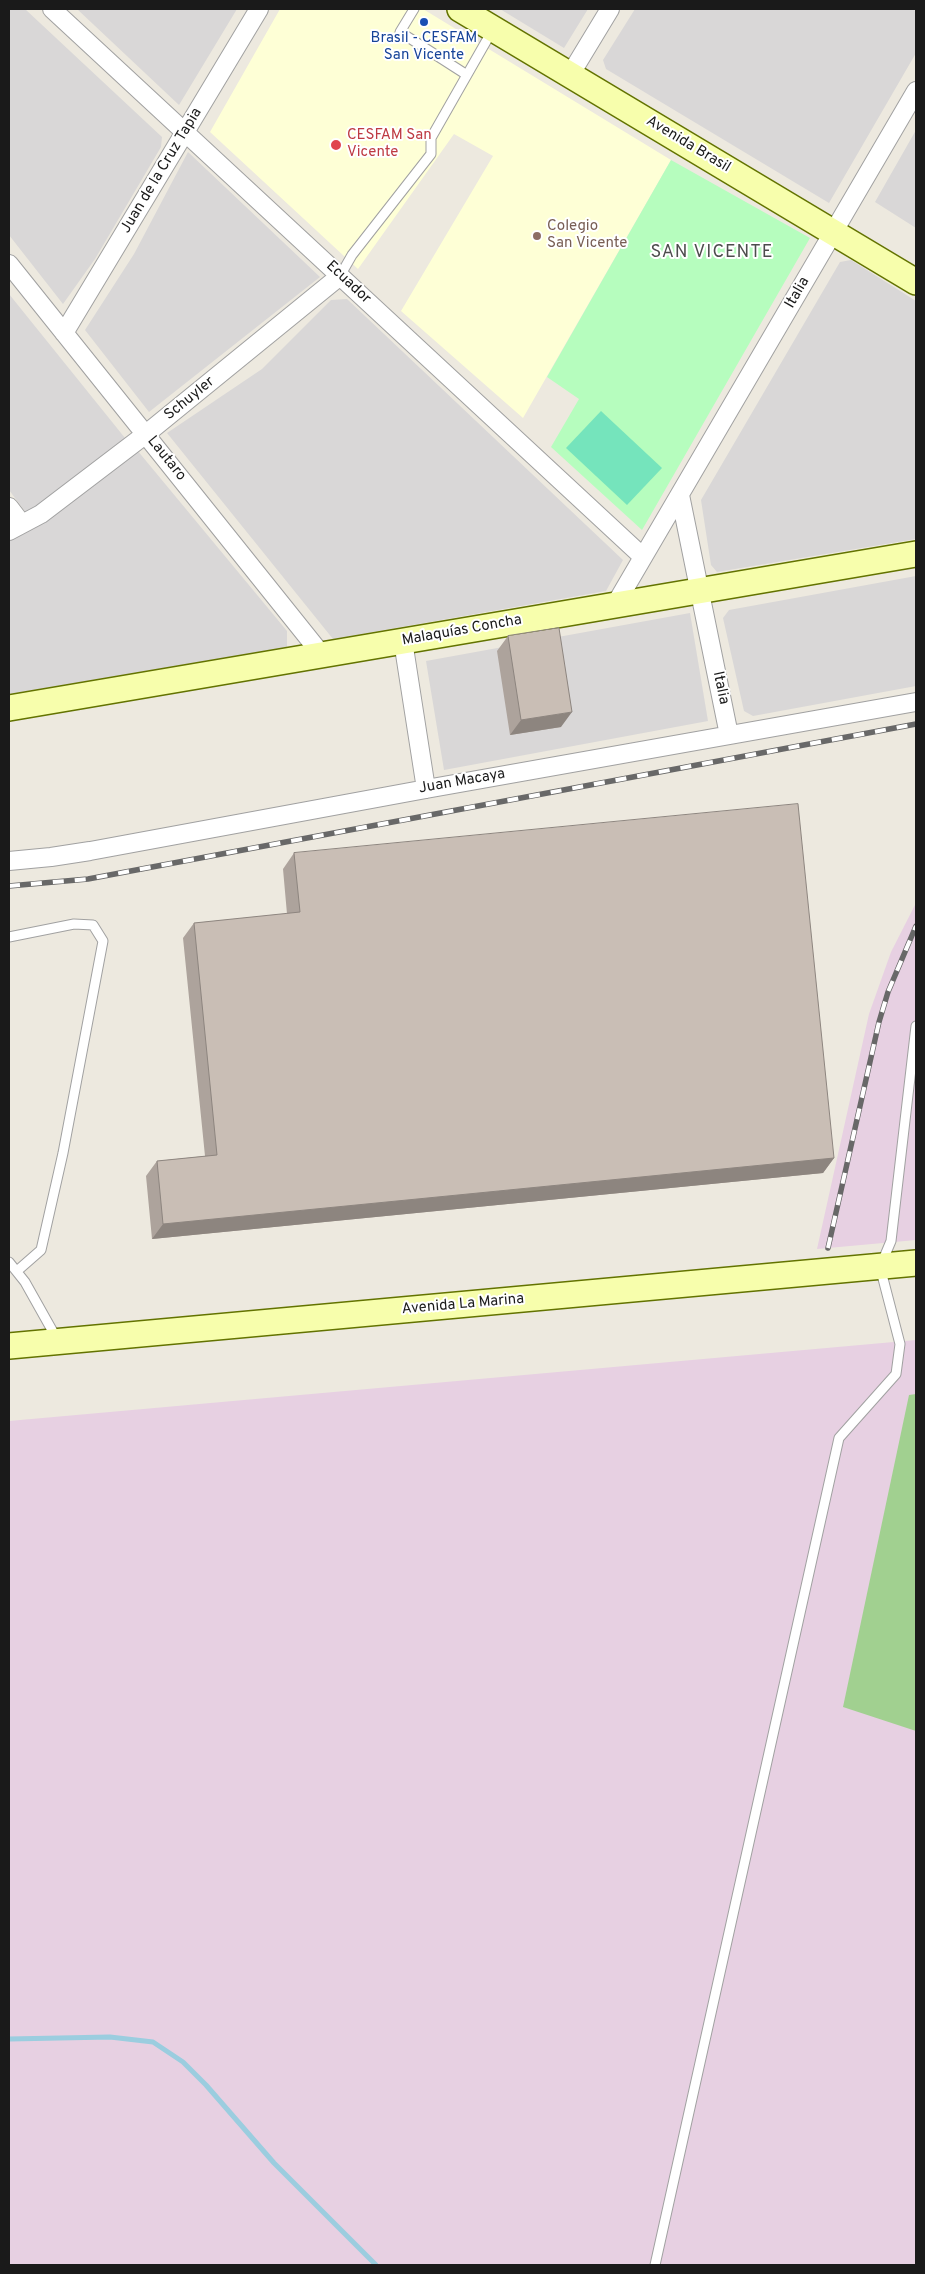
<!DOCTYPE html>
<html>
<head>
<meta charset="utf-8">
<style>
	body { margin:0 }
	#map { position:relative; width:925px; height:2274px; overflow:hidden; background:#ede9df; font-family:Overpass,sans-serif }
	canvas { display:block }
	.frame { position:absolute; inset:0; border:10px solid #1a1a1a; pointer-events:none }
</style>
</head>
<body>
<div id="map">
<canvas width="925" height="2274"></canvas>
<div class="frame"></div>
</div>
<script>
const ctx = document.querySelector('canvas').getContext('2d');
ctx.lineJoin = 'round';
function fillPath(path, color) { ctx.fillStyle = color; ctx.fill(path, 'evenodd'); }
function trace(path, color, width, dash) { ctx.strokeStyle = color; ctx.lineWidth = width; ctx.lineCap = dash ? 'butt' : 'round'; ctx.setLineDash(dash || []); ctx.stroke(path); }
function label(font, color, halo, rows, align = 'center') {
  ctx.font = font + ' Overpass,sans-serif'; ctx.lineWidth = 4; ctx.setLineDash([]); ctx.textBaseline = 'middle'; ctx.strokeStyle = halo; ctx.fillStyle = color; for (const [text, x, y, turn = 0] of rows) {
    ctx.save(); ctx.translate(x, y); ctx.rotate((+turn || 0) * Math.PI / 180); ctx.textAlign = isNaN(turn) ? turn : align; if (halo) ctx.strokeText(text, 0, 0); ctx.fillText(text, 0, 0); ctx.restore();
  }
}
const residential = new Path2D(`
	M9,9H25L162,137L161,147L95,259L63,304L9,235Z
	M77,9H237L179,105Z
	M500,9H588L564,48Z
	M635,9H912L916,11V53L829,203L606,69L603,60Z
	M916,130V228L875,202Z
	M188,152L320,277L149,412L85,330L134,254Z
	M851,260L916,301V539L717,572L711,565L701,500L840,262Z
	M9,294L125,438L27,514L9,490Z
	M347,299L623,560L606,591L333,639L167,433L262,369L331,300Z
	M137,450L287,631V647L9,694V540L38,526Z
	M916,576V686L753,716L744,711L723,618L729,610Z
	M690,613L708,721L444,770L426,661Z`);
const industrial = new Path2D(`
	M916,903V1240L817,1249L869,1014L891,952Z
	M916,1340V2265H9V1421Z`);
const education = new Path2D(`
	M280,9H423L671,160L523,418L401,311L493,156L454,134L358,269L210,132Z`);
const forest = new Path2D(`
	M916,1394V1731L843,1707L909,1395Z`);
const park = new Path2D(`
	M671,160L810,238L642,530L551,447L579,399L547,377Z`);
const pitch = new Path2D(`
	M601,411L662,468L627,505L566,448Z`);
const stream = new Path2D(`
	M9,2039L110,2037L153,2042L183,2062L206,2085L274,2163L376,2265`);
const lane = new Path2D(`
	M414,9L400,32L467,75
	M340,276L352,255L431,154V138L492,31
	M9,937L74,924L93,925L103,941L63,1153L41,1250L17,1271
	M9,1262L25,1282L57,1339
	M655,2265L839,1438L896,1374L900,1344L880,1267L891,1241L916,1026`);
const street = new Path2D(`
	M52,9L643,557
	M570,75L610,9
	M9,264L322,655
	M64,333L259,9
	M680,495L729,735
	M9,507L22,524
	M9,531L41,514L146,434L340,276
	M615,605L916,91
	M403,641L426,789
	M9,861L51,857L90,851L426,789L916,702`);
const secondary = new Path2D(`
	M460,9L916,282
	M9,708L916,554
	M9,1346L916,1263`);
const rail = new Path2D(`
	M9,886L88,879L916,724
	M828,1248L879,1022L888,992L916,926`);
const wall = new Path2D(`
	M508,636L561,727L510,735L497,651Z
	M294,853L834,1158L823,1173L152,1239L146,1176L157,1161L205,1156L183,938L194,923L287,914L283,869Z`);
const shadedWall = new Path2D(`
	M572,712L561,727L510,735L521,720Z
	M834,1158L823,1173L152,1239L163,1224Z`);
const building = new Path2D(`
	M559,628L572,712L521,720L508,636Z
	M798,804L834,1158L163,1224L157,1161L217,1155L194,923L300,912L294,853Z`);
const markers = [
	[424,22,5,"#1a4fb4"],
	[336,145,6,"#e0444e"],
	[537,236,5,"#8d6e63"]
];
const transitNames = [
	["Brasil - CESFAM",424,39],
	["San Vicente",424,56]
];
const healthNames = [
	["CESFAM San",347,136],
	["Vicente",347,153]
];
const streetNames = [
	["Avenida Brasil",688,145,31],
	["Juan de la Cruz Tapia",162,171,-59],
	["Ecuador",348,283,43],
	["Italia",798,293,-60],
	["Schuyler",190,399,-39],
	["Lautaro",166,459,51],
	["Malaquías Concha",462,631,-10],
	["Italia",720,688,78],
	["Juan Macaya",462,782,-10],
	["Avenida La Marina",463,1305,-5]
];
const educationNames = [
	["Colegio",547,227],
	["San Vicente",547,244]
];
const quarterNames = [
	["SAN VICENTE",712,253]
];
fillPath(residential, '#d9d7d7');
fillPath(industrial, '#e7d0e2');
fillPath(education, '#feffd6');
fillPath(forest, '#a1d090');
fillPath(park, '#b6fdbe');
fillPath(pitch, '#75e4bc');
trace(stream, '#9bcddf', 5);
trace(lane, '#a1a1a1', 11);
trace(street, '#a1a1a1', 20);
trace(secondary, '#637300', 28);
trace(lane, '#fff', 9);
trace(street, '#fff', 18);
trace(secondary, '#f7feac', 25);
trace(rail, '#686868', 5.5);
trace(rail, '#fff', 4, [11]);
fillPath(wall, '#ada39c');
fillPath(shadedWall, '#8d857f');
fillPath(building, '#c9beb5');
trace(building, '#8d857f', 1);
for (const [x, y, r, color] of markers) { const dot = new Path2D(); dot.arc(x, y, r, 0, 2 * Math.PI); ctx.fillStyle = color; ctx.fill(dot); trace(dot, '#fff', 2); }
label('15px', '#164399', '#fff', transitNames);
label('15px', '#be3a42', '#fff', healthNames, 'left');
label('15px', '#1a1a1a', '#fff', streetNames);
label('15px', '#785e54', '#fff', educationNames, 'left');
ctx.letterSpacing = '1px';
label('18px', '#4d4d4d', '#fff', quarterNames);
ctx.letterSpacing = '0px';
</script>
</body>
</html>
